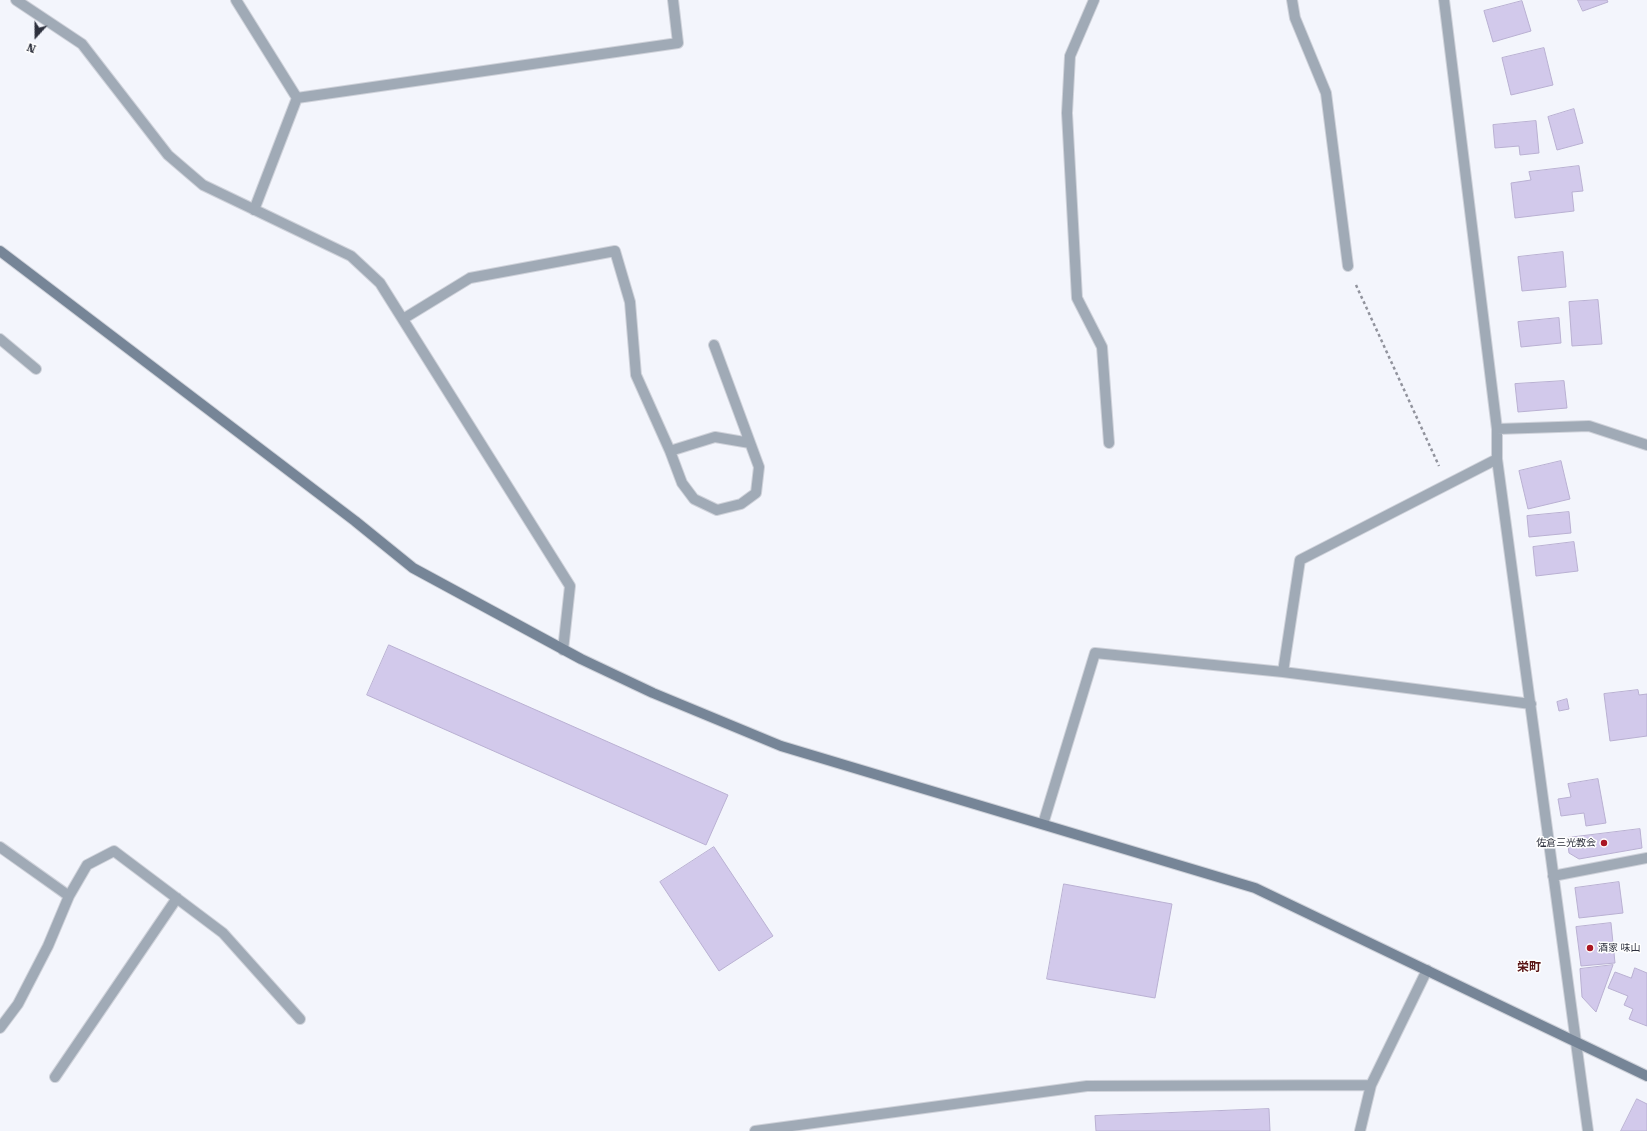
<!DOCTYPE html>
<html>
<head>
<meta charset="utf-8">
<style>
	body { margin:0 }
	#map { position:relative; width:1647px; height:1131px; overflow:hidden; background:#f3f5fc; font-family:"Roboto Serif",serif }
	canvas { display:block }
	.north { position:absolute; left:16px; top:16px; width:40px; height:40px; -webkit-text-stroke:3px #fff; paint-order:stroke; rotate:201deg; font-size:11px; font-weight:700; line-height:16px; text-align:center; color:#2d303d }
	.north::after { content:''; display:block; margin:auto; width:14px; height:18px; background:#2d303d; clip-path:polygon(50% 0,100% 100%,50% 72%,0 100%) }
</style>
</head>
<body>
<div id="map">
<canvas width="1647" height="1131"></canvas>
<div class="north">N</div>
</div>
<script>
const ctx = document.querySelector('canvas').getContext('2d');
ctx.lineJoin = 'round';
function fillPath(path, color) { ctx.fillStyle = color; ctx.fill(path, 'evenodd'); }
function trace(path, color, width, dash) { ctx.strokeStyle = color; ctx.lineWidth = width; ctx.lineCap = dash ? 'butt' : 'round'; ctx.setLineDash(dash || []); ctx.stroke(path); }
function label(font, color, halo, rows, align = 'center') {
  ctx.font = font + ' "Roboto Serif","Noto Sans JP",serif'; ctx.lineWidth = 3; ctx.setLineDash([]); ctx.textBaseline = 'middle'; ctx.strokeStyle = halo; ctx.fillStyle = color; for (const [text, x, y, turn = 0] of rows) {
    ctx.save(); ctx.translate(x, y); ctx.rotate((+turn || 0) * Math.PI / 180); ctx.textAlign = isNaN(turn) ? turn : align; if (halo) ctx.strokeText(text, 0, 0); ctx.fillText(text, 0, 0); ctx.restore();
  }
}
const building = new Path2D(`
	M1578,0H1607L1608,2L1583,11Z
	M1522,1L1531,31L1493,42L1484,11Z
	M1544,48L1553,85L1511,95L1502,58Z
	M1574,109L1583,143L1557,150L1548,117Z
	M1536,121L1539,153L1520,155L1519,146L1495,148L1493,125Z
	M1579,166L1583,191L1572,192L1574,211L1515,218L1511,183L1531,180L1529,172Z
	M1563,252L1566,287L1522,291L1518,257Z
	M1598,300L1602,344L1572,346L1569,302Z
	M1559,318L1561,343L1521,347L1518,322Z
	M1564,381L1567,408L1518,412L1515,384Z
	M1561,461L1570,499L1528,509L1519,471Z
	M1569,512L1571,533L1529,537L1527,516Z
	M1574,542L1578,571L1536,576L1533,547Z
	M389,645L728,795L706,845L367,695Z
	M1638,690L1639,695L1647,694V736L1610,741L1604,694Z
	M1567,699L1569,709L1559,711L1557,702Z
	M1598,779L1606,823L1586,826L1584,813L1561,816L1558,799L1571,797L1568,784Z
	M1640,829L1642,848L1579,859L1569,853L1567,838Z
	M714,847L773,936L719,971L660,882Z
	M1619,882L1623,913L1579,918L1575,888Z
	M1064,884L1172,904L1155,998L1047,979Z
	M1611,923L1615,963L1581,966L1576,927Z
	M1613,965L1596,1012L1582,997L1580,969Z
	M1635,968L1647,973V1026L1629,1019L1633,1009L1624,1005L1628,996L1608,988L1615,972L1631,978Z
	M1637,1099L1647,1104V1131H1621Z
	M1269,1109L1270,1131H1096L1095,1116Z`);
const path = new Path2D(`
	M1356,285L1439,466`);
const street = new Path2D(`
	M16,0L82,44L168,155L203,185L351,256L380,283L570,586L563,650
	M236,0L297,98
	M1094,0L1070,56L1067,113L1077,298L1102,347L1109,443
	M1292,0L1295,18L1326,93L1348,266
	M1444,0L1497,429V459L1588,1131
	M297,98L678,43L673,0
	M254,210L297,98
	M403,319L470,278L615,251L630,302L636,375L670,451L682,483L694,499L717,510L741,504L756,493L759,467L714,345
	M0,339L36,369
	M1497,429L1589,426L1647,445
	M670,451L715,437L750,443
	M1283,672L1300,560L1497,459
	M1043,824L1095,653L1283,672L1531,704
	M0,847L69,896
	M1553,876L1647,858
	M0,1028L18,1004L48,946L69,896L87,865L114,851L223,933L300,1019
	M55,1077L177,898
	M755,1131L1087,1086L1371,1085
	M1360,1131L1371,1085L1427,970`);
const secondary = new Path2D(`
	M0,251L355,521L413,568L581,659L653,693L781,746L1255,888L1647,1076`);
const markers = [
	[1604,843,4,"#aa1623"],
	[1590,948,4,"#aa1623"]
];
const poiNames = [
	["佐倉三光教会",1596,843],
	["酒家 味山",1598,948,"left"]
];
const quarterNames = [
	["栄町",1529,967]
];
fillPath(building, '#d2c9eb');
trace(building, '#b9b0d2', 1);
trace(street, '#cfd2da', 12);
trace(secondary, '#cfd2da', 12);
trace(path, '#91939d', 2.5, [3, 3]);
trace(street, '#a0aab6', 10);
trace(secondary, '#768597', 10);
for (const [x, y, r, color] of markers) { const dot = new Path2D(); dot.arc(x, y, r, 0, 2 * Math.PI); ctx.fillStyle = color; ctx.fill(dot); trace(dot, '#fff', 1.5); }
label('10px', '#2d303d', '#fff', poiNames, 'right');
label('bold 12px', '#5a1516', '#fff', quarterNames);
</script>
</body>
</html>
